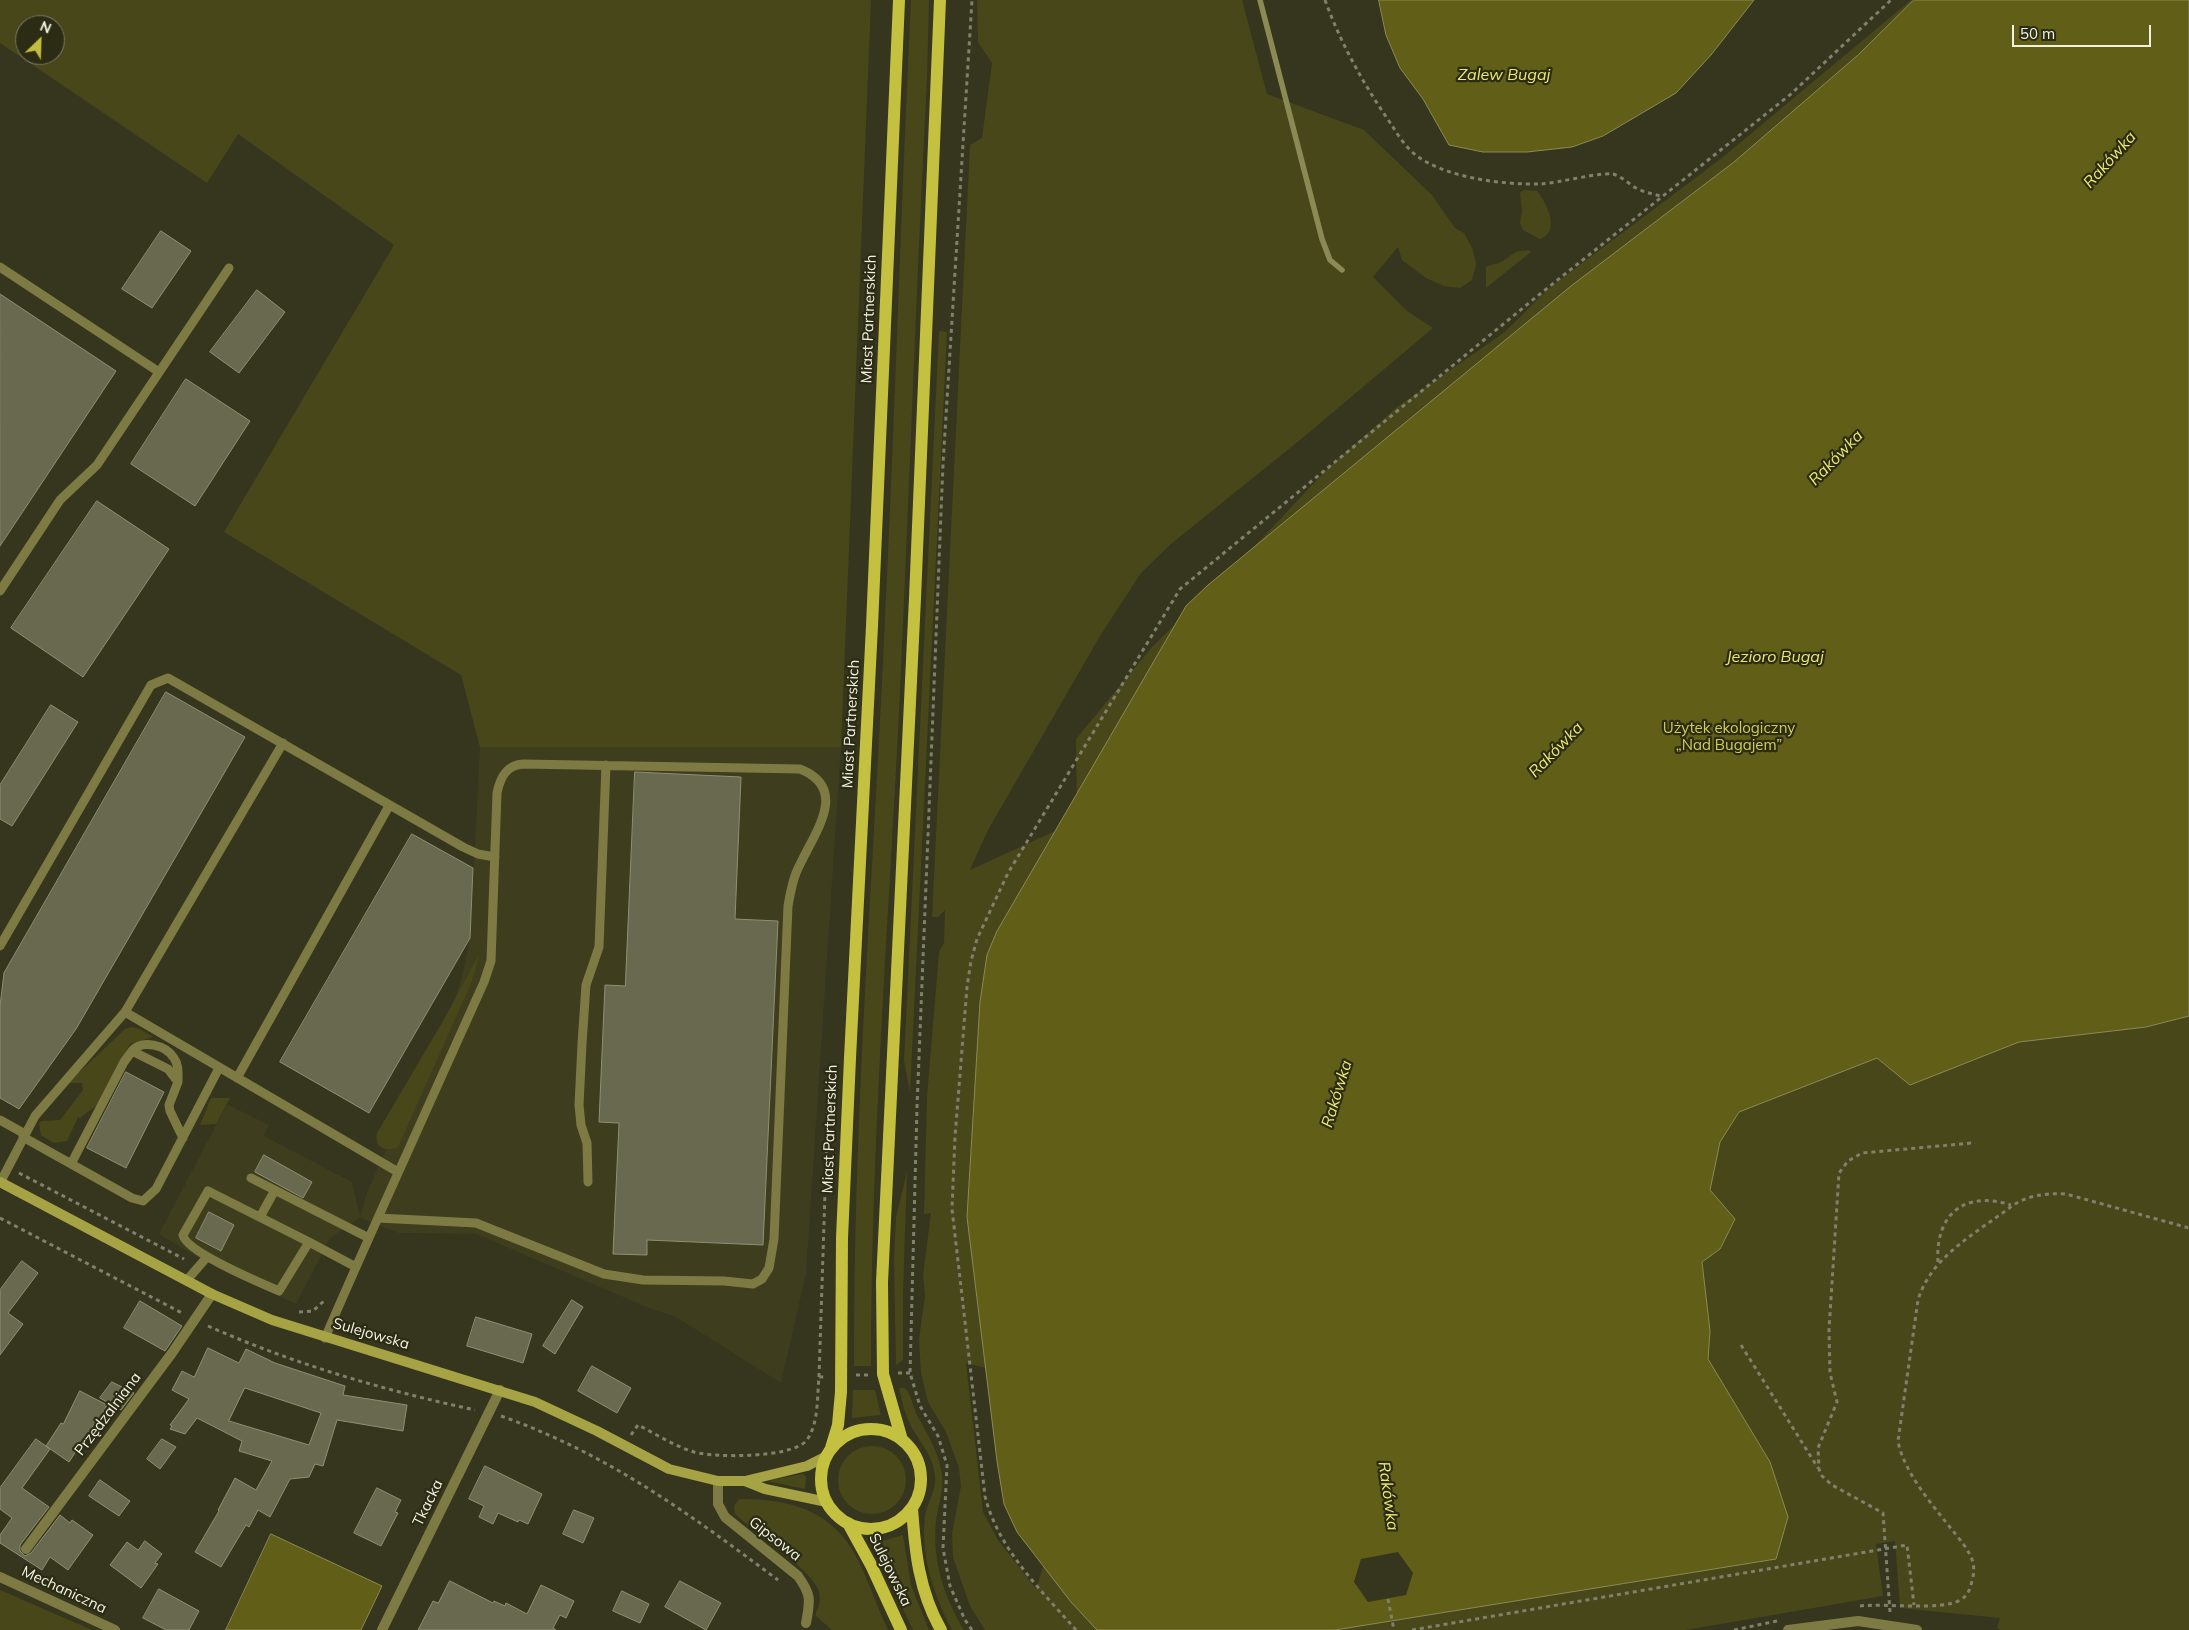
<!DOCTYPE html>
<html>
<head>
<meta charset="utf-8">
<style>
	body { margin:0 }
	#map { position:relative; width:2189px; height:1630px; overflow:hidden; background:#36351e; font-family:Mulish,sans-serif }
	canvas { display:block }
	.north { position:absolute; left:15px; top:15px; width:50px; height:50px; box-sizing:border-box; background:#2c2b14; border:1px solid #7b7b67; border-radius:50%; rotate:24deg; font-size:14px; font-weight:700; line-height:20px; text-align:center; color:#f2f2e3 }
	.north::after { content:''; display:block; margin:auto; width:18px; height:22px; background:#c1bd3f; clip-path:polygon(50% 0,100% 100%,50% 72%,0 100%) }
	.scale { position:absolute; left:2012px; top:25px; width:139px; height:22px; box-sizing:border-box; border:2px solid #f2f2e3; border-top:0; padding-left:6px; font-size:15px; line-height:18px; white-space:nowrap; color:#f2f2e3; -webkit-text-stroke:4px #2c2b14; paint-order:stroke }
</style>
</head>
<body>
<div id="map">
<canvas width="2189" height="1630"></canvas>
<div class="north">N</div>
<div class="scale">50 m</div>
</div>
<script>
const ctx = document.querySelector('canvas').getContext('2d');
ctx.lineJoin = 'round';
function fillPath(path, color) { ctx.fillStyle = color; ctx.fill(path, 'evenodd'); }
function trace(path, color, width, dash) { ctx.strokeStyle = color; ctx.lineWidth = width; ctx.lineCap = dash ? 'butt' : 'round'; ctx.setLineDash(dash || []); ctx.stroke(path); }
function label(font, color, halo, rows, align = 'center') {
  ctx.font = font + ' Mulish,sans-serif'; ctx.lineWidth = 4.5; ctx.setLineDash([]); ctx.textBaseline = 'middle'; ctx.strokeStyle = halo; ctx.fillStyle = color; for (const [text, x, y, turn = 0] of rows) {
    ctx.save(); ctx.translate(x, y); ctx.rotate((+turn || 0) * Math.PI / 180); ctx.textAlign = isNaN(turn) ? turn : align; if (halo) ctx.strokeText(text, 0, 0); ctx.fillText(text, 0, 0); ctx.restore();
  }
}
const built = new Path2D(`
	M480,747H841L806,1274L781,1383L676,1317L649,1308L476,1234L399,1233L360,1218L330,1238L296,1304L197,1257L159,1234L227,1104L269,1125L264,1136L352,1182L360,1217L367,1192L456,996L463,972L470,938Z`);
const green = new Path2D(`
	M0,0H871L841,747H480L461,675L224,532L394,245L238,134L207,183L0,43ZM25,25H55V55H25Z
	M911,0H929L927,79C916,290 909,501 899,713C888,930 871,1148 871,1366H854C853,1117 874,867 885,618C895,412 901,206 911,0Z
	M977,0H1242L1267,94L1364,130L1432,195L1455,228L1464,233L1473,250L1476,264L1472,280L1460,288L1444,286L1426,278L1402,260L1398,247L1373,277L1407,311L1433,328L1300,440L1171,544L1141,573L1100,636L988,830L970,870L1077,821L1076,739L1152,647L1252,549L1329,467L1397,407L1505,332L1548,289L1723,157L1911,0H2189V1630H2000L1997,1628L2000,1618L1900,1608L1895,1541L1876,1544L1883,1596L1686,1630H985L970,1606L953,1557L952,1533L961,1486L959,1468L946,1432L928,1402L921,1373L919,1339L925,1295L923,1275L931,1213L924,1214L927,1097L937,976L939,952L944,943L945,910L938,917H932L970,145L982,138L992,63L978,42ZM966,1363L1042,1382L1060,1513L1036,1589L998,1540L983,1512Z
	M1524,190L1537,191C1547,203 1561,232 1540,239L1523,230L1520,223L1522,211L1520,193Z
	M1529,250L1531,252L1486,288V267C1491,264 1496,265 1501,262C1516,254 1509,252 1529,250Z
	M939,331L947,332L910,1092L904,1061Z
	M480,953L472,981L398,1147C386,1152 374,1149 377,1133L443,1021Z
	M131,1027L140,1029L153,1037L130,1044L97,1105L80,1118L78,1117L67,1141L54,1143L41,1135L39,1123L42,1121L60,1120L83,1090L82,1083H69L72,1079L125,1029Z
	M211,1098H230L216,1124L200,1125Z
	M907,1172L903,1293V1360L896,1365L894,1262L896,1217Z
	M899,1388H905C911,1394 913,1407 917,1415C927,1433 940,1455 942,1475C944,1490 938,1506 936,1521C932,1560 944,1597 964,1630H952C934,1596 920,1555 925,1516C927,1503 937,1490 935,1476C933,1456 922,1445 912,1428C905,1415 902,1402 899,1388Z
	M853,1390H875L881,1415L852,1418Z
	M838 1480a34 34 0 1 1 68 0a34 34 0 1 1-68 0Z
	M802,1474L806,1476L805,1489L767,1481Z
	M739,1499C791,1499 833,1510 858,1560C869,1582 877,1607 888,1630H832L815,1615C819,1607 822,1599 818,1589C809,1568 754,1532 735,1514L734,1506Z
	M903,1535L911,1585L929,1630H913L872,1544Z
	M0,1590L92,1630H0Z`);
const water = new Path2D(`
	M1379,0H1754L1711,55L1676,93L1603,136L1572,147L1527,152H1483L1449,145L1423,99L1400,68L1386,35Z
	M1914,0H2189V1016L2146,1027L2019,1042L1910,1085L1877,1058L1739,1112L1720,1142L1710,1190L1735,1219L1720,1249L1702,1262L1710,1331L1708,1359L1770,1462L1788,1517L1776,1559L1335,1630H1097L1071,1602L1017,1532L1004,1504L997,1461L967,1217L980,1002L987,955L997,931L1186,606L1208,585L1571,286L1734,162L1858,55Z
	M271,1534L382,1586L361,1630H226Z`);
const pier = new Path2D(`
	M1398,1552L1413,1573L1406,1595L1368,1602L1354,1582L1361,1559Z`);
const stream = new Path2D(`
	M1260,0L1322,239L1330,260L1342,270`);
const building = new Path2D(`
	M161,231L191,251L152,308L122,289Z
	M257,290L285,312L239,373L210,352Z
	M0,294L116,371L0,546Z
	M186,379L250,421L195,506L131,464Z
	M97,501L169,549L83,677L11,628Z
	M166,692L245,737L76,1029L19,1109L0,1098V1006L4,973Z
	M51,705L78,722L12,826L0,819V785Z
	M635,772L741,777L735,919L778,921L763,1245L647,1240V1255L613,1254L619,1123L599,1122L605,985L625,986Z
	M412,834L473,868L470,938L369,1113L280,1062Z
	M126,1072L164,1092L126,1168L87,1148Z
	M264,1155L312,1182L303,1198L255,1172Z
	M209,1212L234,1225L221,1251L196,1238Z
	M22,1261L38,1273L8,1313L23,1324L0,1355V1290Z
	M572,1300L583,1307L555,1354L543,1346Z
	M140,1301L182,1326L165,1351L124,1328Z
	M476,1317L532,1334L523,1363L467,1346Z
	M208,1348L239,1363L246,1349L275,1363L345,1386L343,1395L407,1405L403,1431L337,1420L323,1466L315,1464L309,1477L290,1479L270,1517L258,1510L249,1527L246,1525L221,1567L195,1552L219,1511L218,1510L235,1478L256,1490L272,1461L239,1451L242,1441L197,1418L185,1434L170,1429L172,1426L170,1425L189,1399L172,1390L182,1371L194,1377ZM245,1388L321,1413L309,1445L229,1421Z
	M592,1366L631,1388L617,1413L578,1391Z
	M112,1382L134,1393L121,1410L100,1398Z
	M80,1391L107,1405L98,1422L96,1421L69,1462L46,1446L61,1423L63,1424Z
	M36,1439L50,1449L22,1488L49,1507L20,1545V1551L25,1556L31,1553L60,1515L70,1523L72,1520L93,1535L68,1570L50,1557L42,1570L0,1543V1535L12,1518L0,1509V1488Z
	M162,1439L176,1447L160,1469L147,1459Z
	M485,1466L542,1494L528,1524L519,1520L518,1522L498,1513L493,1524L479,1517L484,1506L469,1499Z
	M100,1480L130,1501L119,1516L89,1496Z
	M377,1488L401,1500L395,1512L398,1513L381,1546L354,1533Z
	M574,1510L594,1518L583,1543L563,1534Z
	M145,1541L162,1554L155,1563L158,1564L141,1588L110,1565L127,1542L138,1550Z
	M450,1581L493,1603L494,1601L505,1606L506,1603L527,1614L541,1585L574,1601L566,1618L560,1615L553,1628L556,1630H418L433,1601L438,1603Z
	M680,1581L721,1603L706,1630L665,1607Z
	M159,1589L199,1611L189,1630H166L143,1618Z
	M622,1591L649,1604L640,1623L613,1611Z`);
const path = new Path2D(`
	M1325,0C1341,44 1364,85 1391,124C1398,135 1406,148 1417,156C1447,178 1504,185 1541,184C1558,183 1600,172 1613,174C1621,176 1629,184 1636,188C1644,192 1652,194 1661,196
	M19,1173L184,1259
	M0,1218L182,1313
	M1938,1262C1935,1214 1965,1190 2011,1205
	M299,1312L313,1311L325,1300
	M208,1326C294,1364 383,1390 475,1410
	M1741,1345L1818,1468
	M898,1373H910
	M856,1375H870
	M819,1377L828,1101
	M501,1416C608,1454 688,1513 778,1580
	M631,1435L638,1425C656,1434 674,1446 694,1452C715,1458 791,1458 806,1441C819,1425 817,1396 819,1377H827
	M1388,1599L1394,1630
	M1860,1606C1883,1603 1943,1611 1960,1600C1968,1596 1970,1589 1972,1581C1976,1566 1973,1558 1964,1545C1943,1517 1904,1476 1898,1441L1918,1300C1931,1256 1978,1232 2012,1206C2028,1195 2046,1193 2066,1194L2189,1228
	M1890,1612L1883,1513L1832,1485L1822,1476L1819,1469L1818,1448L1837,1402L1830,1373L1829,1330L1839,1173L1848,1161L1862,1153L1972,1143
	M972,1630L965,1620L950,1586L943,1548L947,1465L938,1436L920,1406L910,1373L917,1107L943,464L972,0
	M1076,1630C1041,1590 998,1549 985,1496L952,1209L955,1137L967,987L971,961L977,939L1008,873L1180,589L1540,294L1791,94L1891,0
	M1412,1630L1907,1545L1914,1605
	M1734,1630L1777,1621`);
const lane = new Path2D(`
	M0,267L159,372
	M0,591L60,500L97,465L229,268
	M0,946L151,685L168,678L463,847L478,854L495,857
	M125,1012L398,1172
	M132,1051C142,1039 166,1045 174,1058C179,1065 178,1074 178,1082
	M237,1078L389,806
	M0,1120L25,1134
	M23,1137L132,1198L143,1201L156,1189L219,1068
	M71,1164L124,1062L132,1051L168,1069L178,1082L169,1105L170,1111L183,1138
	M251,1178L369,1238
	M588,1182L587,1143L581,1125L579,1105L582,1044L586,985L599,947L606,765
	M0,1183L35,1116L125,1012L283,743
	M260,1217L275,1190
	M309,1242L208,1191L183,1235C186,1252 261,1283 279,1291L309,1242L356,1267
	M187,1280L207,1257
	M325,1338C346,1289 368,1240 390,1191L484,982L491,961L497,793C500,778 506,765 523,764L800,769C853,790 810,838 796,873C792,883 790,895 788,906L774,1239L769,1268L762,1279L753,1284L724,1281L643,1280L604,1274L476,1223L378,1218`);
const street = new Path2D(`
	M718,1481V1504L725,1517L798,1576C812,1596 810,1600 806,1623
	M26,1549L172,1353L212,1294
	M0,1577L115,1630
	M382,1630L500,1390
	M1788,1630L1858,1621L1917,1630`);
const secondary = new Path2D(`
	M0,1182L212,1294L272,1320L535,1402L597,1431L669,1469L718,1481H745L807,1466L827,1456
	M745,1481L765,1489L827,1502`);
const primary = new Path2D(`
	M821 1479a50 50 0 1 1 100 0a50 50 0 1 1-100 0Z
	M902,1440L883,1374L882,1282L915,598L940,0
	M831,1448L838,1425L841,1392L842,1238L850,1058L872,626L899,0
	M912,1508C915,1552 919,1591 941,1630
	M848,1523L871,1565L901,1630`);
const streetNames = [
	["Miast Partnerskich",869,319,-88],
	["Miast Partnerskich",851,724,-87],
	["Miast Partnerskich",830,1129,-88],
	["Sulejowska",371,1334,16],
	["Przędzalniana",108,1414,-53],
	["Tkacka",428,1503,-64],
	["Gipsowa",775,1539,38],
	["Sulejowska",890,1570,64],
	["Mechaniczna",64,1590,25]
];
const parkNames = [
	["Użytek ekologiczny",1729,728],
	["„Nad Bugajem”",1729,745]
];
const waterNames = [
	["Zalew Bugaj",1504,75],
	["Rakówka",2110,160,-48],
	["Rakówka",1836,458,-46],
	["Jezioro Bugaj",1775,657],
	["Rakówka",1556,750,-46],
	["Rakówka",1337,1094,-73],
	["Rakówka",1388,1496,82]
];
fillPath(built, '#3e3d1e');
fillPath(green, '#48471a');
fillPath(water, '#605e17');
trace(water, '#8c8a54', 1);
fillPath(pier, '#36351e');
trace(stream, '#8c8a54', 5.5);
fillPath(building, '#696950');
trace(building, '#8f8f74', 1);
trace(path, '#81806c', 3, [4, 4]);
trace(lane, '#7d7b43', 9);
trace(street, '#7d7b43', 10);
trace(secondary, '#a6a344', 10);
trace(primary, '#c5c140', 12);
label('15px', '#f2f2e3', '#2c2b14', streetNames);
label('15px', '#d1ce54', '#2c2b14', parkNames);
label('italic 16px', '#ece971', '#2c2b14', waterNames);
</script>
</body>
</html>
